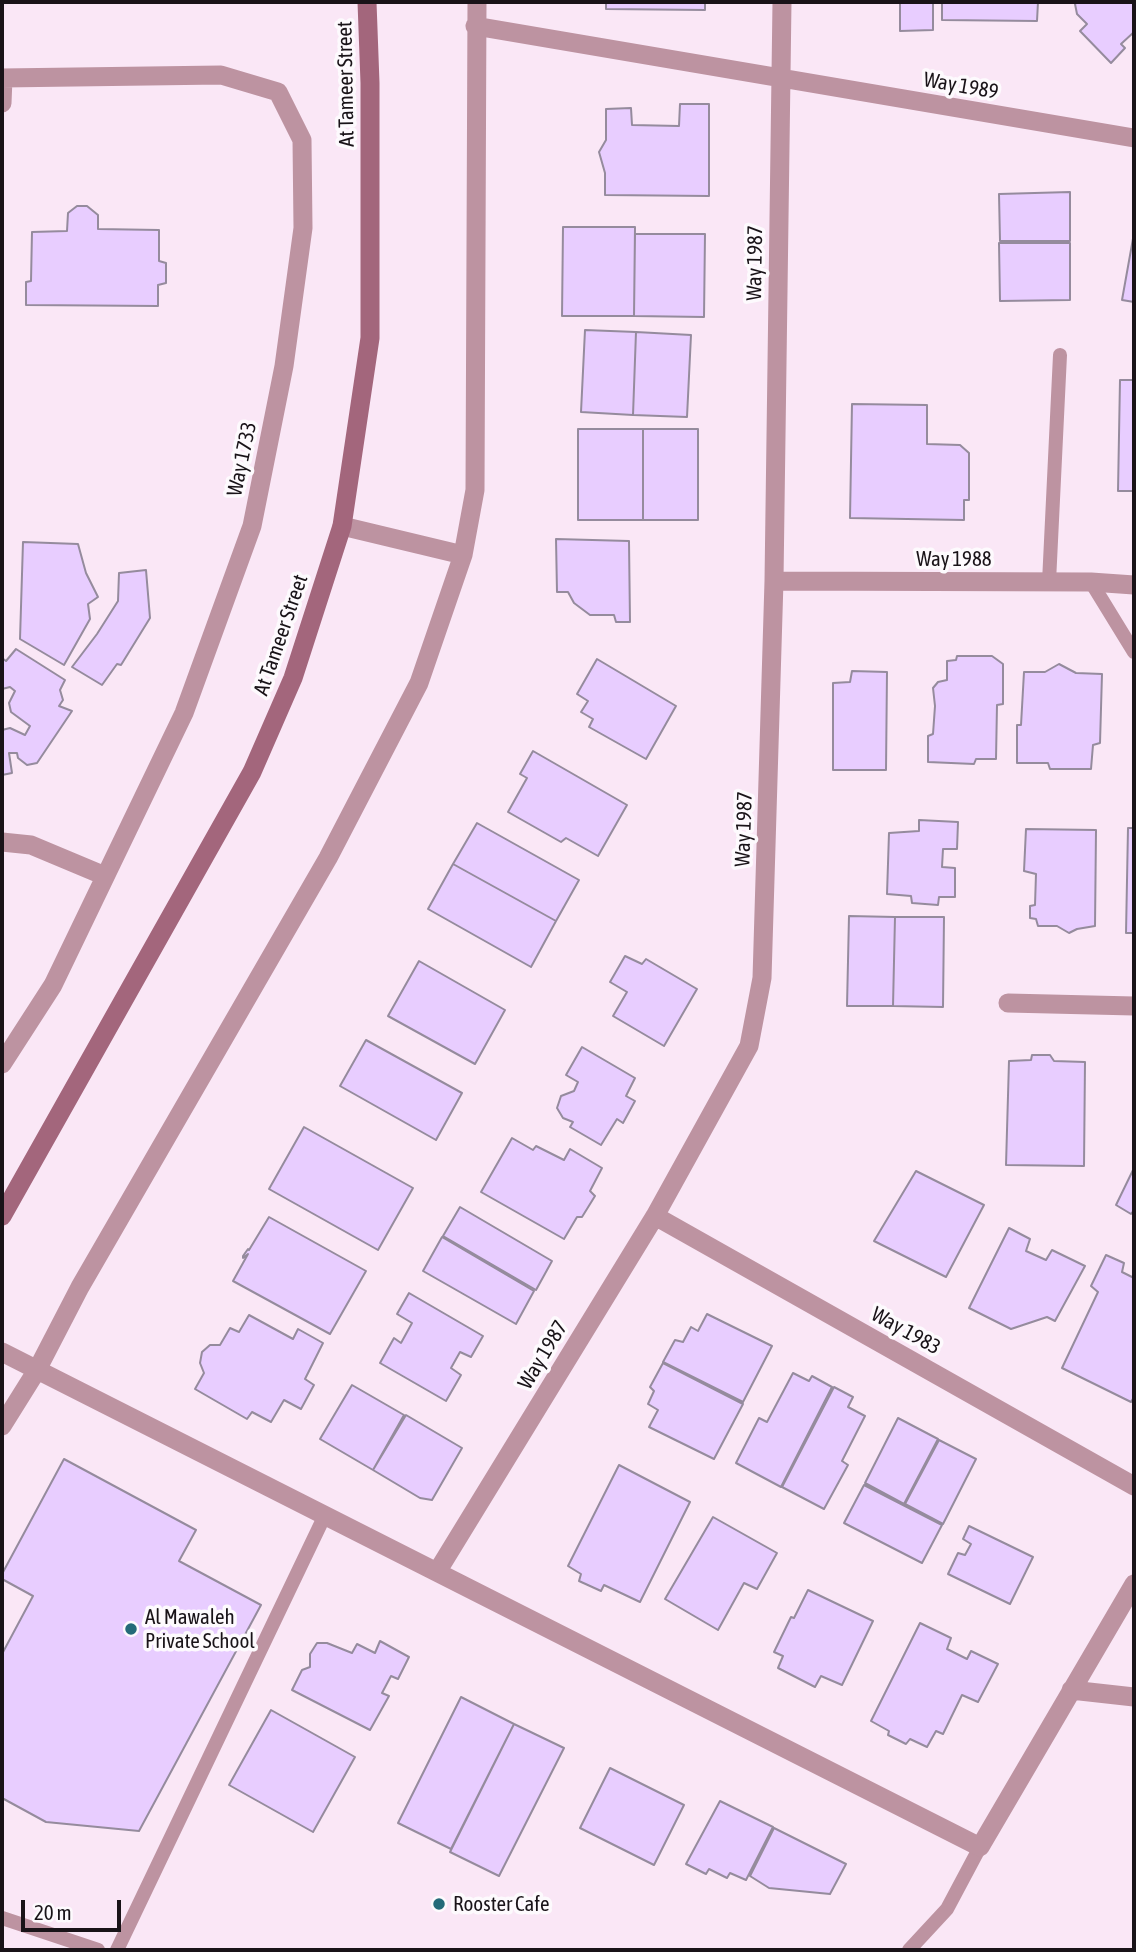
<!DOCTYPE html>
<html>
<head>
<meta charset="utf-8">
<style>
	body { margin:0 }
	#map { position:relative; width:1136px; height:1952px; overflow:hidden; background:#fae7f6; font-family:"Asap Condensed",sans-serif }
	canvas { display:block }
	.frame { position:absolute; inset:0; border:4px solid #191318; pointer-events:none }
	.scale { position:absolute; left:21px; top:1900px; width:100px; height:32px; box-sizing:border-box; border:4px solid #191318; border-top:0; padding-left:9px; font-size:21px; line-height:24px; white-space:nowrap; color:#191318; -webkit-text-stroke:5px #fdfafd; paint-order:stroke }
</style>
</head>
<body>
<div id="map">
<canvas width="1136" height="1952"></canvas>
<div class="frame"></div>
<div class="scale">20 m</div>
</div>
<script>
const ctx = document.querySelector('canvas').getContext('2d');
ctx.lineJoin = 'round';
function fillPath(path, color) { ctx.fillStyle = color; ctx.fill(path, 'evenodd'); }
function trace(path, color, width, dash) { ctx.strokeStyle = color; ctx.lineWidth = width; ctx.lineCap = dash ? 'butt' : 'round'; ctx.setLineDash(dash || []); ctx.stroke(path); }
function label(font, color, halo, rows, align = 'center') {
  ctx.font = font + ' "Asap Condensed",sans-serif'; ctx.lineWidth = 7; ctx.setLineDash([]); ctx.textBaseline = 'middle'; ctx.strokeStyle = halo; ctx.fillStyle = color; for (const [text, x, y, turn = 0] of rows) {
    ctx.save(); ctx.translate(x, y); ctx.rotate((+turn || 0) * Math.PI / 180); ctx.textAlign = isNaN(turn) ? turn : align; if (halo) ctx.strokeText(text, 0, 0); ctx.fillText(text, 0, 0); ctx.restore();
  }
}
const building = new Path2D(`
	M606,2H705V10L606,9Z
	M900,2H933V30L900,31Z
	M942,2H1038L1037,21L942,20Z
	M1078,2H1134V32L1121,44L1125,48L1111,63L1080,31L1087,24L1077,14L1075,4Z
	M680,104H709V196L605,195V173L599,152L606,140V109L631,108L632,125L679,126Z
	M1070,192V241H1000L999,194Z
	M77,206H87L98,215V229L159,230V261L166,263V283L158,285V306L26,305V282L31,281L32,232L67,231L68,213Z
	M563,227H635L634,316H562Z
	M1134,233V302L1122,300Z
	M635,234H705L704,317L634,316Z
	M999,243H1070V300L1000,301Z
	M585,330L636,332L633,415L581,412Z
	M636,332L691,335L687,417L633,415Z
	M1120,380H1134V491H1118Z
	M852,404L927,405V444L960,445L969,453V500H964V520L850,518Z
	M578,429H643V520H578Z
	M643,429H698V520H643Z
	M556,539L629,541L630,622H616L614,615H590L574,603L568,592H557Z
	M23,542L78,544L86,573L98,597L88,604L90,619L64,665L20,639Z
	M146,570L150,618L121,665L117,664L102,685L72,667L97,634L118,601L119,573Z
	M16,649L65,680L60,690L63,700L59,706L72,711L37,763L27,765L18,758L17,753H9L12,773L2,775V730L10,728L25,735L30,726L11,712L9,703L15,691L10,687L2,689V658L6,661Z
	M957,656H992L1003,664V704L997,705L996,759H976L974,764L928,762V736L933,734L935,706L933,688L938,682L947,680V661L956,660Z
	M597,659L676,706L646,759L589,727L593,719L581,712L588,701L577,694Z
	M1059,664L1076,673L1102,674L1100,743L1093,745L1091,769H1050L1048,763H1017V725H1021L1024,672H1045Z
	M852,671L887,672L886,770H833V683L850,682Z
	M533,751L627,805L598,856L566,838L561,842L508,812L527,778L520,774Z
	M919,820L958,822L957,849H943L942,867L955,868V897H939L938,905L912,903L911,896L887,894L889,833L919,831Z
	M477,823L579,880L556,921L453,864Z
	M1128,828H1134V933H1126Z
	M1026,829L1096,830L1095,926L1077,929L1069,933L1057,926H1038L1036,919L1030,918V906L1035,905L1036,874L1024,871Z
	M453,864L556,921L531,967L428,909Z
	M849,916L895,917L893,1006H847Z
	M895,917H944L943,1007L893,1006Z
	M625,956L642,964L646,959L697,989L664,1046L613,1016L627,992L610,982Z
	M419,961L505,1010L475,1064L388,1016Z
	M366,1040L462,1093L436,1140L340,1086Z
	M582,1047L635,1078L626,1096L635,1101L623,1123L617,1119L601,1145L570,1127L573,1122L563,1118L557,1108L561,1096L574,1091L578,1082L566,1075Z
	M1032,1055H1050L1054,1061L1085,1062L1084,1166L1006,1165L1009,1061L1031,1060Z
	M304,1127L413,1188L378,1250L269,1189Z
	M512,1138L533,1150L536,1146L564,1160L570,1149L602,1168L590,1191L595,1196L582,1217H577L564,1239L481,1192Z
	M1134,1168V1210L1131,1214L1116,1205Z
	M916,1171L984,1205L946,1277L874,1241Z
	M460,1207L552,1261L536,1290L443,1236Z
	M269,1217L366,1271L330,1334L233,1281L248,1254L243,1258V1256L248,1249L249,1250Z
	M1009,1228L1030,1239L1026,1251L1046,1260L1052,1250L1085,1266L1055,1321L1047,1317L1011,1329L969,1308Z
	M442,1237L534,1291L516,1324L423,1271Z
	M1106,1255L1124,1263L1122,1272L1134,1278V1397L1131,1402L1062,1368L1098,1292L1091,1286Z
	M409,1293L483,1336L471,1357L460,1352L451,1368L461,1375L446,1401L380,1363L394,1338L401,1343L412,1323L397,1314Z
	M707,1314L772,1346L743,1402L663,1362L675,1340L683,1342L691,1327L698,1331Z
	M249,1315L293,1339L298,1329L323,1343L305,1379L314,1385L301,1409L284,1400L271,1422L252,1412L247,1419L195,1389L204,1373L200,1363L202,1352L210,1345H220L230,1328L239,1332Z
	M663,1363L743,1404L714,1459L649,1427L658,1410L648,1404L654,1391L650,1387Z
	M793,1373L809,1381L812,1376L832,1387L781,1487L736,1463L759,1418L767,1422Z
	M352,1385L404,1415L373,1470L320,1439Z
	M834,1387L853,1397L848,1407L865,1416L842,1461L848,1465L824,1509L782,1487Z
	M406,1415L462,1448L432,1500L420,1498L373,1470Z
	M898,1418L938,1439L904,1504L865,1483Z
	M939,1440L976,1459L943,1524L905,1504Z
	M64,1459L196,1530L179,1561L261,1605L139,1831L46,1822L2,1798V1654L33,1596L2,1579V1574Z
	M619,1465L690,1502L640,1602L604,1585L601,1591L579,1581L581,1574L568,1566Z
	M864,1485L942,1525L922,1563L844,1523Z
	M713,1517L777,1553L757,1589L744,1583L718,1630L665,1599Z
	M969,1526L1033,1557L1010,1604L948,1574L958,1553L965,1555L971,1544L963,1539Z
	M808,1590L873,1621L842,1685L821,1676L815,1687L778,1668L783,1656L774,1652L791,1617L794,1618Z
	M920,1623L951,1638L947,1649L967,1659L971,1651L998,1664L978,1702L962,1695L943,1734L936,1731L927,1747L910,1739L906,1744L888,1735L889,1731L871,1721Z
	M380,1641L409,1657L398,1679L391,1676L382,1693L389,1696L370,1730L292,1690L302,1670L310,1667V1654L317,1643H327L352,1653L357,1644L375,1653Z
	M461,1697L514,1724L451,1849L398,1823Z
	M271,1710L355,1757L313,1832L229,1785Z
	M514,1724L564,1748L499,1876L450,1852Z
	M610,1768L684,1805L654,1865L580,1828Z
	M720,1801L773,1827L746,1880L730,1873L727,1878L709,1869L706,1874L686,1864Z
	M774,1828L846,1864L830,1894L769,1888L750,1876Z`);
const service = new Path2D(`
	M1049,582L1060,355
	M1091,582L1134,652
	M2,1918L98,1950
	M117,1950L325,1515
	M909,1950L947,1909L980,1847`);
const minor = new Path2D(`
	M475,26L1134,138
	M2,78L221,75L278,92L302,140L303,228L284,366L252,526L184,713L53,985L2,1064
	M2,103L3,78
	M342,526L463,555
	M774,581L1091,582L1134,585
	M2,842L31,845L105,876
	M1008,1003L1134,1006
	M655,1216L1134,1486
	M2,1352L980,1847L1134,1584
	M2,1426L37,1370L80,1287L328,858L419,683L463,555L475,490L477,2
	M437,1572L655,1216L749,1046L762,978L774,581L782,2
	M1071,1690L1134,1697`);
const secondary = new Path2D(`
	M2,1216L252,772L293,678L342,526L370,338V83L367,2`);
const markers = [
	[131,1629,7,"#246a79"],
	[439,1904,7,"#246a79"]
];
const streetNames = [
	["At Tameer Street",346,84,-91],
	["Way 1989",961,86,10],
	["Way 1987",755,263,-89],
	["Way 1733",242,459,-78],
	["Way 1988",954,559],
	["At Tameer Street",281,635,-71],
	["Way 1987",744,829,-88],
	["Way 1983",906,1331,29],
	["Way 1987",543,1355,-59]
];
const poiNames = [
	["Al Mawaleh",145,1617],
	["Private School",145,1641],
	["Rooster Cafe",453,1904]
];
fillPath(building, '#e8cdff');
trace(building, '#958b9d', 2);
trace(service, '#bd93a1', 14);
trace(minor, '#bd93a1', 19);
trace(secondary, '#a3667c', 19);
for (const [x, y, r, color] of markers) { const dot = new Path2D(); dot.arc(x, y, r, 0, 2 * Math.PI); ctx.fillStyle = color; ctx.fill(dot); trace(dot, '#fdfafd', 2.5); }
label('21px', '#191318', '#fdfafd', streetNames);
label('21px', '#191318', '#fdfafd', poiNames, 'left');
</script>
</body>
</html>
